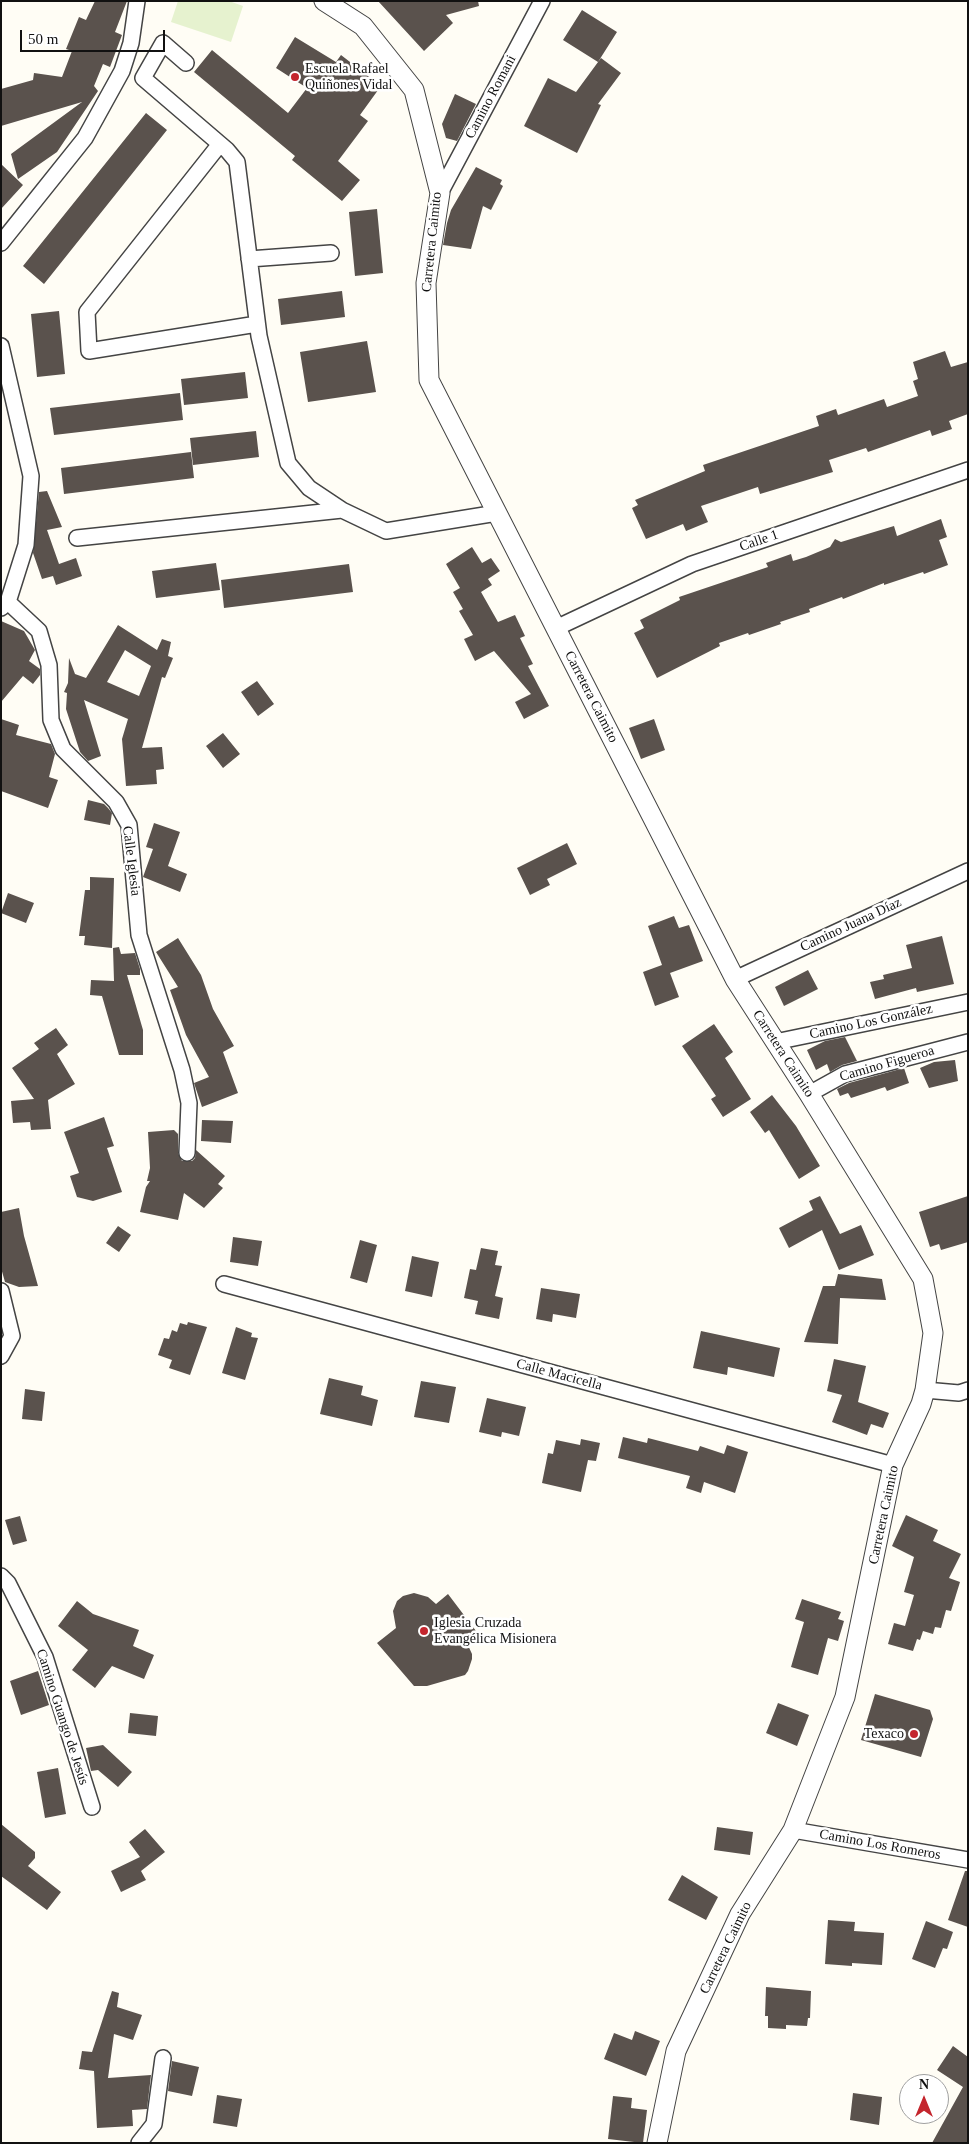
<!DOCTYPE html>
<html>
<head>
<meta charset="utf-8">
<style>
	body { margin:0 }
	#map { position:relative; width:969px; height:2144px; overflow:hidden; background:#fffdf5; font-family:"Times New Roman",serif }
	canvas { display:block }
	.frame { position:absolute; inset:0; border:2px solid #111; pointer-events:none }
	.north { position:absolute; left:899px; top:2074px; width:50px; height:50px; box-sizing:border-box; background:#fff; border:1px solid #a0a0a0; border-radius:50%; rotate:0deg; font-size:14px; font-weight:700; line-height:20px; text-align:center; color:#111 }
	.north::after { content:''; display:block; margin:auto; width:18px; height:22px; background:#c4262e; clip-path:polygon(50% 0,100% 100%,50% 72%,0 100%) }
	.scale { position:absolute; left:20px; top:30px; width:145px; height:22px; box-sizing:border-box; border:2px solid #111; border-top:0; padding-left:6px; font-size:15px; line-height:18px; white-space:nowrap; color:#111; -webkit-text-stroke:4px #fff; paint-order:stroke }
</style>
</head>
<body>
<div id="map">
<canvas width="969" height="2144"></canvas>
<div class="frame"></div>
<div class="north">N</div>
<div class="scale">50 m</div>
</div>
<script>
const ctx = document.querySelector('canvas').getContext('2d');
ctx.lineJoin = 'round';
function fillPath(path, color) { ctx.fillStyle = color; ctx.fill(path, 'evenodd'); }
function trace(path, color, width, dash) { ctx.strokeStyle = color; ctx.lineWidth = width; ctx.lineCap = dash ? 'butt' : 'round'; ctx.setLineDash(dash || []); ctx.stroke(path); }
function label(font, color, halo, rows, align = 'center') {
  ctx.font = font + ' "Times New Roman",serif'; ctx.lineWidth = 5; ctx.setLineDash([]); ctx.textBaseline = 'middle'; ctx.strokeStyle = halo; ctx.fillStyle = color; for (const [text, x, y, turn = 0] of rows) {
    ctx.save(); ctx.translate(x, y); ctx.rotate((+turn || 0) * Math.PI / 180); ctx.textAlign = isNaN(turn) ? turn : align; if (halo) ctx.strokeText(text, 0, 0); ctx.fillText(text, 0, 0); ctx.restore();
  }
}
const pitch = new Path2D(`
	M178,1H229L243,6L231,42L171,22Z`);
const building = new Path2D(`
	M95,1H127L115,32L122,35L110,67L103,64L94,86L98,91L57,152L18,179L11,154L82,102L1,126V89L33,80L34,73L62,77L72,51L66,49L79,17L86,20Z
	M378,1H478L479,6L446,15L453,23L424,51Z
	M582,10L617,32L598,62L563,40Z
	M295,37L336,62L341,55L381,86L360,115L368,121L338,161L360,180L342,201L292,160L295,156L194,72L212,50L288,113L307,88L276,68Z
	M601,58L621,73L598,104L601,105L577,153L524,126L548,78L576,92Z
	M455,94L476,104L457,141L446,138L442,124Z
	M146,113L167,130L44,284L23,266Z
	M1,164L23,185L1,209Z
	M476,167L502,180L500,184L503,186L491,210L483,206L471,249L443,245L447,223L451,210Z
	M377,209L383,273L355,276L349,212Z
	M342,291L345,317L281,325L278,299Z
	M59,311L65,374L37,377L31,314Z
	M367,341L376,392L308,402L300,352Z
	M945,351L951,367L968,362V414L949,421L952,429L932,436L930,430L868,452L866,448L829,460L833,472L760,494L758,487L701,506L708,522L686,531L683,524L646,539L632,508L638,505L635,500L705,471L703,465L819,426L816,416L836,409L838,415L884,399L887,407L918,396L913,381L918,379L913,362Z
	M245,372L248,398L184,405L181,379Z
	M180,393L183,420L54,435L50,408Z
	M256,431L259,457L193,465L190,438Z
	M191,452L194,478L64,494L61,468Z
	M47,491L62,527L47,530L59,564L76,558L82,576L56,585L53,576L42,579L33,553L39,492Z
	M941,519L947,537L939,540L948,565L924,574L923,572L884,585V583L843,599L842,597L809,609L810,612L780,622L781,624L749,635L748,633L719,643L720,646L657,678L634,633L644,628L640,620L680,600L679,597L768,567L766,563L791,554L793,561L806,557L830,547L835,539L841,542L894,526L897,536Z
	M472,547L482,563L491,558L500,571L488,579L492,585L481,592L498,622L515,615L525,636L520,638L533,664L528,666L549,706L524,719L515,702L531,694L494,651L475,661L464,639L473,635L459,611L463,609L453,592L460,588L446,564Z
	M216,563L220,590L156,598L152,571Z
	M349,564L353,592L224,608L221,580Z
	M1,621L24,631L35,650L29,661L40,669V675L33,684L23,676L1,702Z
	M118,625L157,650L162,639L171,642L168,656L173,658L165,678L162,677L142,748L162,747L164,769L156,770L157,784L126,786L122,739L128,719L84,700L101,756L88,761L80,752L66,709L67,693L64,692L68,683L69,658L75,674L86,678ZM125,650L151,666L139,696L107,682Z
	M257,681L274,704L258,716L241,692Z
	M1,719L19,725L16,735L51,744L55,754L49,777L58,780L48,808L1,791Z
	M654,719L665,750L641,759L629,728Z
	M223,733L240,754L223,768L206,746Z
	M88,800L104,804L108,808L112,813L110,825L84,820Z
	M154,823L180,832L168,866L187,874L180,892L143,877L153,849L146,847Z
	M567,843L577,864L547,879L550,885L530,895L517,868Z
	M90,877L114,878L112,948L84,945L85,936H79L85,890H90Z
	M8,893L34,903L26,923L1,913Z
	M674,916L679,928L689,925L703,961L670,973L679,997L655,1006L643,972L662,965L648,926Z
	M942,936L954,984L917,992L916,988L875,999L870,982L884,979L883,975L912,968L906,945Z
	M178,938L201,975L213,1009L234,1046L223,1052L238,1093L202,1107L194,1083L209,1077L186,1035L170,990L178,987L156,952Z
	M119,947L121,954L135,953L140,969V975H127L143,1030V1055H119L102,996L90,995L91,980L114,981L113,948Z
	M808,970L818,989L784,1006L775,987Z
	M714,1024L733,1052L725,1058L751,1099L723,1117L711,1099L716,1096L682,1046Z
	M56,1028L68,1045L57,1054L75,1084L48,1100L51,1129L31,1130L30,1122L13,1123L11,1101L34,1099L12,1068L39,1049L34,1043Z
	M845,1037L857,1061L842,1065L830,1072L827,1064L816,1070L807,1050L825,1041Z
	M955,1060L958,1081L929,1088L920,1068L934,1062Z
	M904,1068L909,1083L887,1091L885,1087L851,1098L848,1093L840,1096L837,1089L849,1083Z
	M772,1095L796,1126L820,1166L799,1179L769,1130L765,1133L750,1112Z
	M104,1117L114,1146L107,1148L122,1192L93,1201L77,1197L70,1176L79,1173L64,1132Z
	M202,1120L233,1121L231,1143L201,1141Z
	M174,1130L178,1134V1153L182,1161H192L195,1158L196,1150L225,1176L218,1184L223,1188L204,1208L184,1193L178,1220L140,1212L146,1187L150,1181H147L150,1168L148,1132Z
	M820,1196L840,1234L861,1225L874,1255L839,1270L822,1230L789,1248L779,1228L813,1210L809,1201Z
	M968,1196V1242L941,1250L939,1244L930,1247L919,1212Z
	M19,1208L24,1236L38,1286L19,1287L5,1282L1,1268V1212Z
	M118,1226L131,1235L119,1252L106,1243Z
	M233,1237L262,1241L258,1266L230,1262Z
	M360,1240L377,1245L367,1283L350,1278Z
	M481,1248L498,1251L495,1265L502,1266L495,1296L503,1298L499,1319L475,1314L478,1301L464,1298L470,1269L476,1270Z
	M412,1256L439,1262L432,1297L405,1291Z
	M838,1274L882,1279L886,1300L840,1298L838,1344L804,1342L823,1286H835Z
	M541,1288L580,1294L576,1318L553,1314L552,1322L536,1319Z
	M188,1322L207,1327L190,1375L169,1368L172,1360L158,1355L164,1338L169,1339L172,1330L177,1332L180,1323L187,1325Z
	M236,1327L252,1333L251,1337L258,1338L245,1380L222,1373Z
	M701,1331L780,1348L774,1377L728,1367L727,1375L693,1368Z
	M834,1359L866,1366L858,1402L889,1413L883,1428L871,1424L867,1435L832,1422L842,1395L827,1391Z
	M329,1378L363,1386L361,1395L378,1400L372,1426L320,1414Z
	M421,1381L456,1387L449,1423L414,1417Z
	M25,1389L45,1392L42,1421L22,1419Z
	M487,1398L526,1407L519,1436L502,1432L501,1437L479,1432Z
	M623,1437L647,1443L648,1438L698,1451L700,1446L724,1454L727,1445L748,1452L735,1493L704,1482L701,1493L686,1488L690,1476L618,1458Z
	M581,1439L600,1443L596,1461L588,1460L581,1492L542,1483L548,1453L553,1454L556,1440L580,1445Z
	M906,1515L938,1530L933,1541L961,1554L949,1578L960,1582L951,1611L946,1610L941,1628L935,1627L933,1634L923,1631L920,1640L917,1639L913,1651L888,1644L894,1623L905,1626L914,1595L904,1592L914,1557L892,1546Z
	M20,1516L27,1541L13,1545L5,1520Z
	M414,1593L428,1597L436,1604L448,1594L476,1631L466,1641L472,1654V1659L468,1671L465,1675L427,1686H414L377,1643L396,1628L393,1611L397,1601L403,1596Z
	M802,1599L841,1612L838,1619L844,1621L838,1641L828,1638L818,1675L791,1667L804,1622L795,1619Z
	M77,1601L93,1614L139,1630L133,1646L154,1655L144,1679L112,1666L95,1688L72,1670L88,1650L58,1626Z
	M38,1671L49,1705L21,1715L10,1681Z
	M875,1694L930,1710L933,1719L921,1757L861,1740Z
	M778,1703L809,1715L797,1746L766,1733Z
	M130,1713L158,1716L156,1736L128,1733Z
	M103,1745L132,1772L118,1787L98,1770L91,1771L86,1748Z
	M58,1768L66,1814L45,1818L37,1772Z
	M1,1824L35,1852V1858L28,1866L61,1892L47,1910L1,1876Z
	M717,1827L753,1832L750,1855L714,1850Z
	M145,1829L165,1852L141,1871L146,1880L121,1892L111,1871L140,1857L129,1842Z
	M965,1871H968V1927L948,1920Z
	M682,1875L718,1897L706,1920L668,1900Z
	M828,1920L855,1922L854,1931L884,1933L882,1965L852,1963V1966L825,1964Z
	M926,1921L953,1932L947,1949L943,1948L935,1968L912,1959Z
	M766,1987L811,1991L810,2018H808L807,2026L786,2025V2029L768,2028V2016H765Z
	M112,1991L119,1993L117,2007L142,2015L133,2040L114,2034L108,2078L151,2075L147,2109L132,2110L133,2126L97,2128L94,2071L79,2069L82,2051L92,2052Z
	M635,2031L660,2041L646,2076L604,2059L614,2033L632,2040Z
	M953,2046L968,2057V2143H932L963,2087L937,2070Z
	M172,2061L199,2067L192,2096L168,2091Z
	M853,2093L882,2097L879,2125L850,2120Z
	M217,2095L242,2099L237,2127L213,2123Z
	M613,2096L632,2098L631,2108L647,2110L643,2143L608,2139Z`);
const minor = new Path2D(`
	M186,63L163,43L143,78L227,150L237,162L259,336L288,463L309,488L342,510
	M220,144L87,312L89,351L257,324
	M440,193L542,1
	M1,243L85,138L122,71L131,43L137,1
	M249,259L331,253
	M1,346L31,476L26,545L8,602L1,608
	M77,538L342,510L386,531L497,513
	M8,602L39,631L49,665L51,720L63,749L116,802L129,825L139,935L182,1070L189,1103L187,1153
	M556,628L692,564L968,470
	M735,979L968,871
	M775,1042L968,1002
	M809,1094L845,1074L968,1042
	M224,1284L893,1465
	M1,1291L12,1336L1,1356
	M925,1390L959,1393L968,1390
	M1,1576L8,1583L45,1657L92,1807
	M793,1830L968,1860
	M139,2143L154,2124L163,2058`);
const tertiary = new Path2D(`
	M324,1L363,26L414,90L440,193L426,283L429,380L735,979L809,1094L923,1279L933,1333L925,1390L921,1404L893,1465L845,1697L793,1830L740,1914L676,2051L657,2143`);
const markers = [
	[295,77,5,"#c4262e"],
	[424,1631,5,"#c4262e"],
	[914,1734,5,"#c4262e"]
];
const poiNames = [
	["Escuela Rafael",305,69],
	["Quiñones Vidal",305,85],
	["Iglesia Cruzada",434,1623],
	["Evangélica Misionera",434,1639],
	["Texaco",904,1734,"right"]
];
const streetNames = [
	["Camino Romani",491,97,-62],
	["Carretera Caimito",432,242,-84],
	["Calle 1",759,541,-19],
	["Carretera Caimito",591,697,63],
	["Calle Iglesia",131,861,83],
	["Camino Juana Díaz",851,925,-25],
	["Camino Los González",871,1022,-12],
	["Carretera Caimito",783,1054,57],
	["Camino Figueroa",887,1064,-16],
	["Calle Macicella",559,1375,15],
	["Carretera Caimito",884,1515,-78],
	["Camino Guango de Jesús",62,1717,72],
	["Camino Los Romeros",880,1845,10],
	["Carretera Caimito",726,1948,-64]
];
fillPath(pitch, '#e6f2cf');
fillPath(building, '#5a524d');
trace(minor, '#444', 18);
trace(tertiary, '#444', 21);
trace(minor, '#fff', 15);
trace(tertiary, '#fff', 19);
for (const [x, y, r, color] of markers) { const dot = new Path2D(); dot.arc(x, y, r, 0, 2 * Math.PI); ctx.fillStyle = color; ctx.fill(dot); trace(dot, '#fff', 2); }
label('14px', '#111', '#fff', poiNames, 'left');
label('14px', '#111', '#fff', streetNames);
</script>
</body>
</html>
